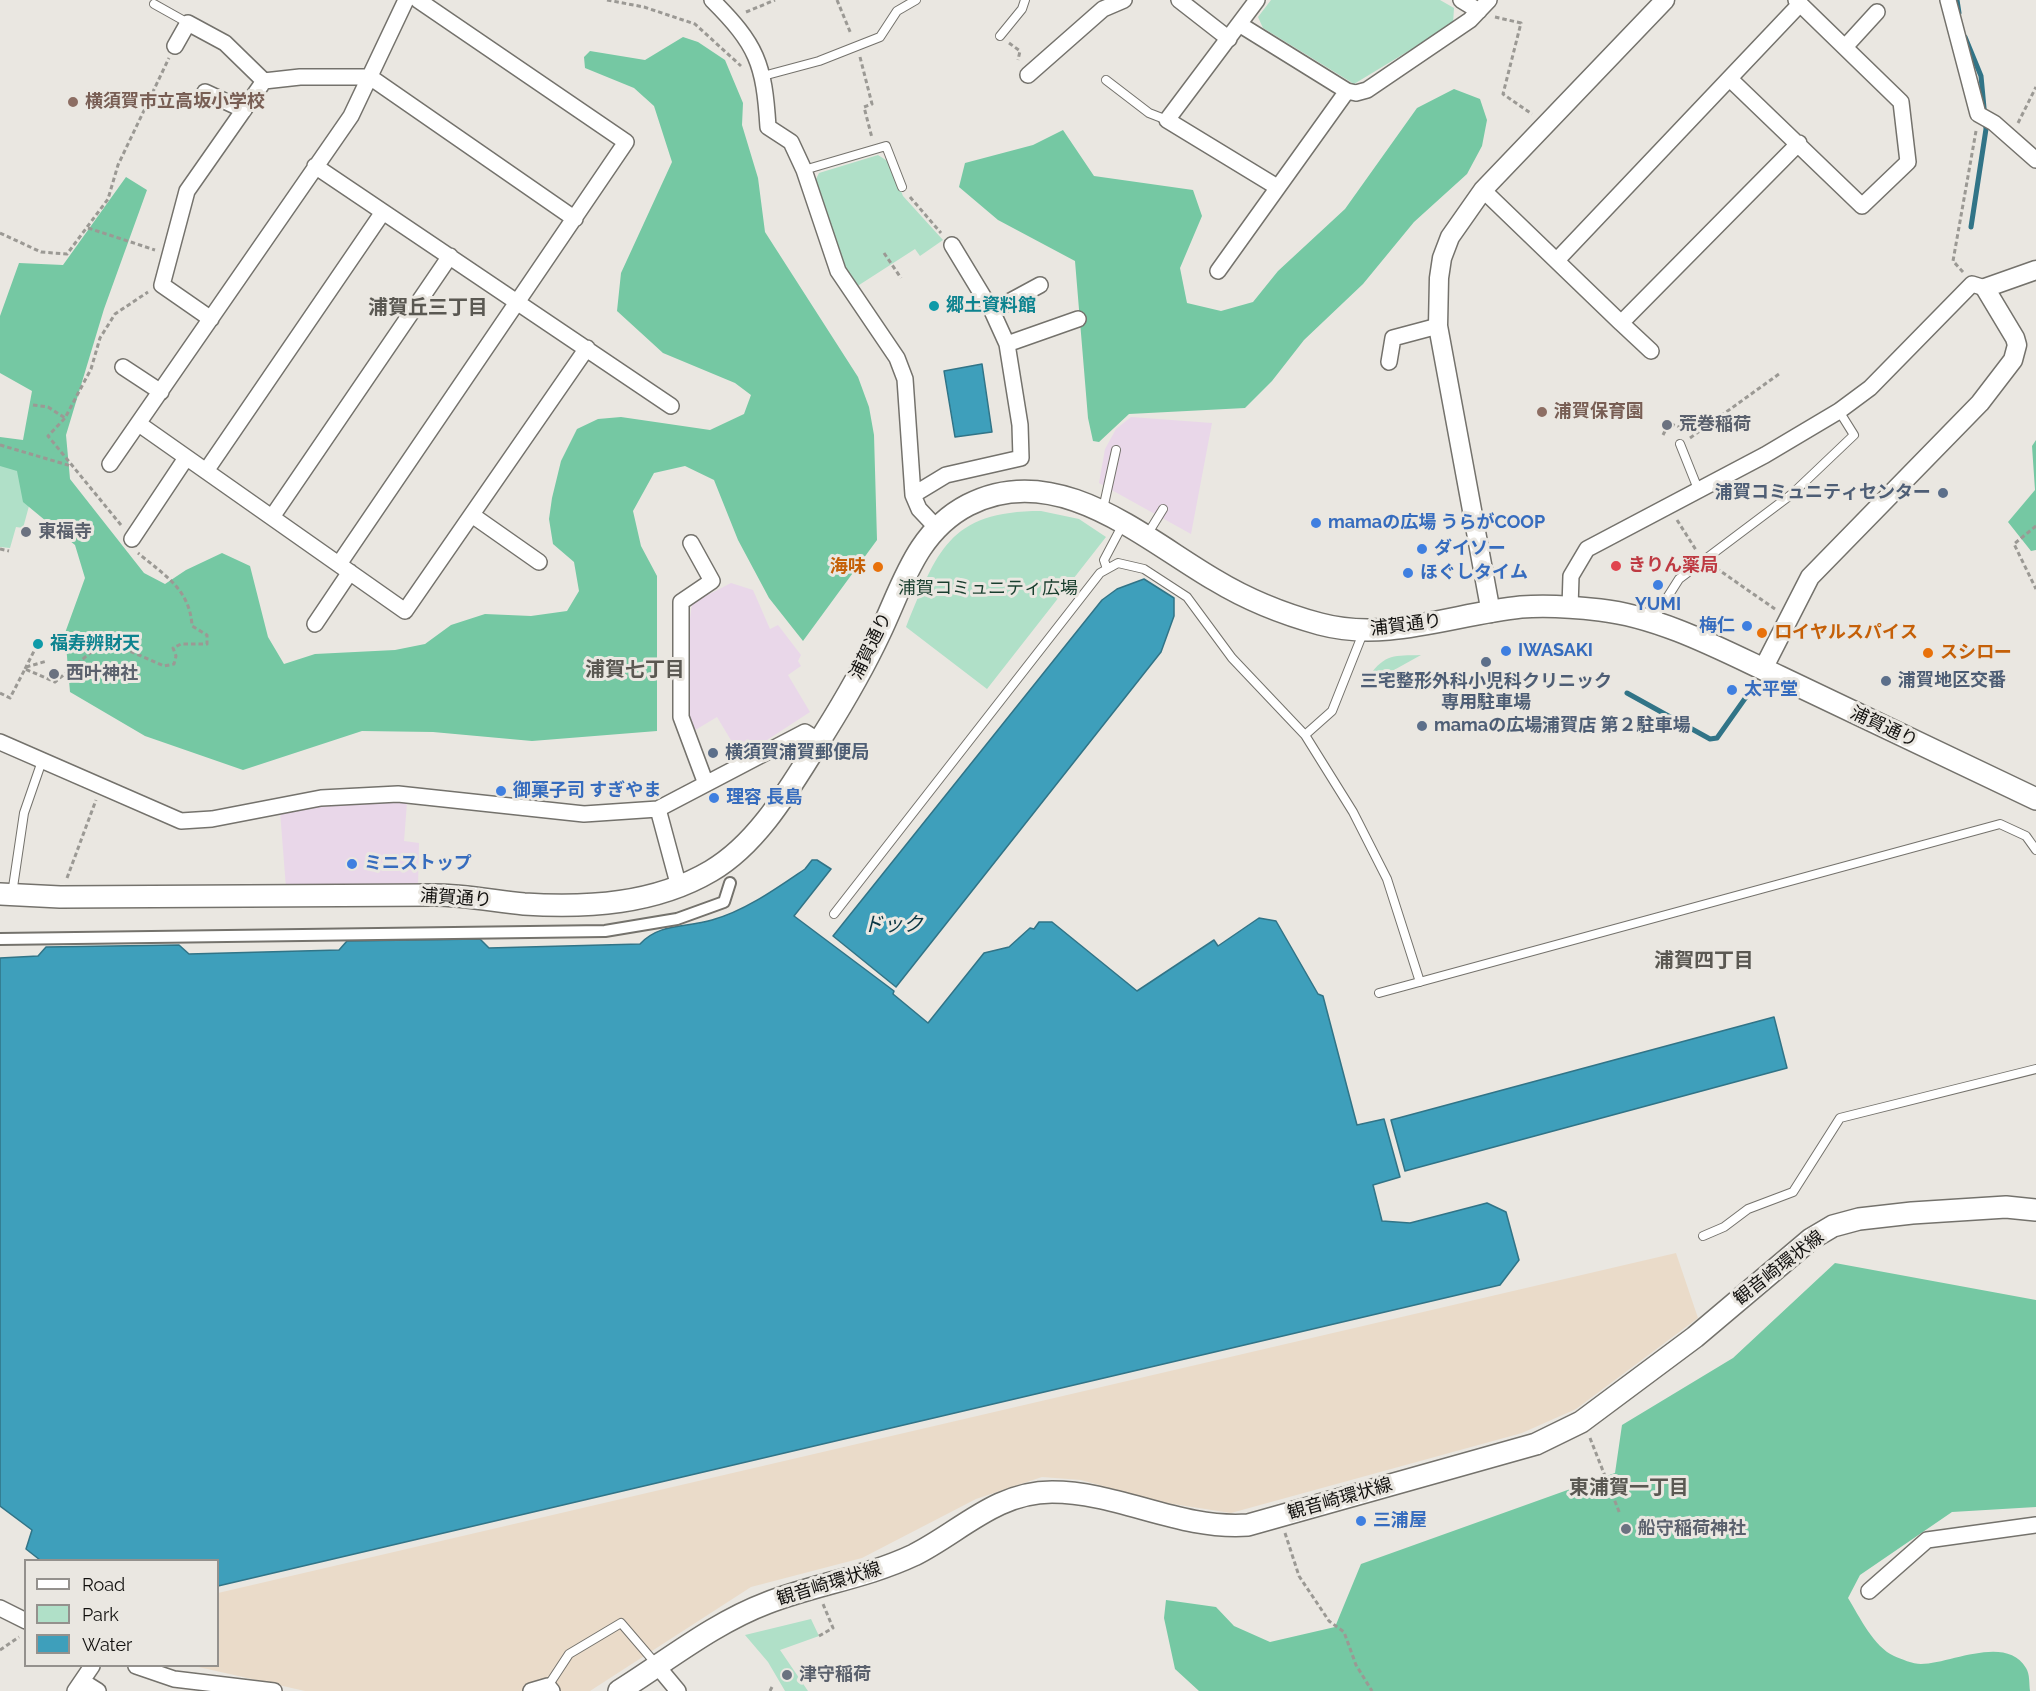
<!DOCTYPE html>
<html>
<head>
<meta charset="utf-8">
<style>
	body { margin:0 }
	#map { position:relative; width:2036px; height:1691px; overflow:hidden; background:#eae7e1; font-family:Raleway,sans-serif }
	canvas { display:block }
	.legend { position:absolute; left:24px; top:1559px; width:195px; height:108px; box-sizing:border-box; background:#eae7e1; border:2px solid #94918d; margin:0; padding:8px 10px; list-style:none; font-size:18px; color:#12110f }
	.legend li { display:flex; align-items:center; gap:12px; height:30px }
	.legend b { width:30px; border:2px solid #94918d }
</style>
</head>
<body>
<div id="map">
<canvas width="2036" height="1691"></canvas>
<ul class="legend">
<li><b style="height:8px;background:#fff"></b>Road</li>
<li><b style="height:16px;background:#b0e0c8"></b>Park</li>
<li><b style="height:16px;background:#3e9fbb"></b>Water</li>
</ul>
</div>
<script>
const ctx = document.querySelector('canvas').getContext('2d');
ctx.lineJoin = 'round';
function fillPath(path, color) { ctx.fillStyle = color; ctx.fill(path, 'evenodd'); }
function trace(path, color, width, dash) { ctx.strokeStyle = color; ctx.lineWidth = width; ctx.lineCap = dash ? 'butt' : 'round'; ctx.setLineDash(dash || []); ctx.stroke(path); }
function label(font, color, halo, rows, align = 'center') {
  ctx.font = font + ' Raleway,"Noto Sans JP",sans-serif'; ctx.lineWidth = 6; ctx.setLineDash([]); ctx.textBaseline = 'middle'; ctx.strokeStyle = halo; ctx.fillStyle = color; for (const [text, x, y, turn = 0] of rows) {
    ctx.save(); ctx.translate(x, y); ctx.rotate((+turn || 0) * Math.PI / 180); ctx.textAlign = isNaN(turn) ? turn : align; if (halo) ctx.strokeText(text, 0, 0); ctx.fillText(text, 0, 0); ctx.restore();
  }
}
const commercial = new Path2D(`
	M1131,417L1212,423L1191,534L1099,483L1105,449L1116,429Z
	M731,583L753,590L770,629L778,625L801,655L798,661L801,666L788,675L810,712L741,757L717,717L692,732L685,712L687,643L692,603Z
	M364,801L407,803L404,841L419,843L418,886L286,888L280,811Z`);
const industrial = new Path2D(`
	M1676,1253L1698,1318L1576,1409L1522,1433L1231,1513L1160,1502L1081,1480L1042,1477L976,1499L862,1558L751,1587L590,1691H305L194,1666H218V1593Z`);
const green = new Path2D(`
	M1271,0H1440L1454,8L1453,24L1354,84L1263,28L1258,17Z
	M878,155L889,162L903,196L943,240L920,256L915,249L856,287L848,275L814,183L819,173Z
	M0,458L35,484L23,528L16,527L10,548L0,547Z
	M1041,511L1079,519L1106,537L987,689L906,627C937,552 948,511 1041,511Z
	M1421,655L1385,675L1369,676C1386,653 1394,656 1421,655Z
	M811,1619L819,1636L780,1650L808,1691H785L768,1662L745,1635Z`);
const forest = new Path2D(`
	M683,37L698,42L725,60L743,103L742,125L758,178L765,232L858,377L869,407L874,435L877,540L803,641L769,598L738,540L714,480L685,466L654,473L633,511L641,546L657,576V731L532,741L433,732L362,731L243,770L145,736L70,692L65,633L85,578L75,545L23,502L17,471L0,466V437L23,440L32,391L0,373V316L19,263L63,265L126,177L147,190L104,309L66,435L70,479L144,573L165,584L186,570L222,553L250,566L268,637L284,664L315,654L395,650L425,644L451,625L485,614L531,616L567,611L579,591L574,562L553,544L549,519L552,498L561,461L577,429L598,419L621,417L710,430L744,414L751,395L735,383L663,353L617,311L621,273L672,162L654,106L634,88L585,68L584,57L590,51L645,60Z
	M1454,89L1480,99L1487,120L1482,146L1467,174L1414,222L1363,284L1304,340L1272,381L1245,408L1129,414L1099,442L1093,441L1088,418L1075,261L998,220L959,187L965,163L1033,145L1063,130L1094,176L1193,190L1202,216L1180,268L1187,303L1221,311L1253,302L1278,271L1345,209L1417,108Z
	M2036,440V550L2031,551L2008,522L2035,490L2032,446Z
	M1835,1263L2036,1300V1507L1952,1512L1860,1575L1848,1598C1859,1616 1874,1647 1894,1656C1901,1659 1913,1664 1921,1664C1950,1664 2006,1634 2026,1668C2030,1674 2029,1684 2030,1691H1199L1175,1669L1164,1618L1166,1600L1216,1607L1234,1626L1270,1642L1335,1627L1361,1564L1615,1473L1622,1425L1733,1358Z`);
const water = new Path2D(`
	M982,364L992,432L955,437L944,371Z
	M1144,579L1174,598V616L1161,652L896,987L833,936L1102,600L1117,589Z
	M812,860H817L831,869L794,916L894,991L893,994L928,1023L984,953L1009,947L1030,928L1034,929L1039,922H1052L1137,991L1214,940L1218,946L1259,918L1276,921L1318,994L1323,996L1357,1125L1384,1119L1400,1177L1373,1185L1382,1221L1410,1223L1487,1203L1506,1212L1519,1260L1500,1285L218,1586V1560H40L26,1549L32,1530L0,1506V958L38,956L46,947L179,945L189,954L339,950L347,941L480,939L489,948L640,944C659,923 685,928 712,920C745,911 777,888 805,869Z
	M1774,1017L1787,1068L1405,1171L1391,1120Z`);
const stream = new Path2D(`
	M1957,0L1959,13
	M1965,37L1981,76L1986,129L1971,227
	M1627,693L1710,739L1717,738L1751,690`);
const path = new Path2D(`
	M607,0L644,7L695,24L741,66
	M837,0L851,34
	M746,12L775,0
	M1495,17L1521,23L1503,94L1532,114
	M1009,43L1020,51L1018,60
	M860,57L872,104L864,107L872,138
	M2018,123L2036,87
	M910,197L941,233
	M88,228L155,250
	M0,233L41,252L67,254L108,199L118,165L169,58
	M884,253L901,278
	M1963,272L1953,261L1976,131
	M33,405L48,407L65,418
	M1663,435L1669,423L1686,430L1684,434
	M1690,438L1779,374
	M0,445L71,466
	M1677,520L1696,550
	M121,525L48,436L65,418L91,369L100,338L115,314L148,292
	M2036,526L2014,544L2036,589
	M0,549L9,551
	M1716,568L1775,609
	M26,667L47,661
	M25,669L36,647
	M0,693L10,698L25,669L55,682L90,653L102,647L118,646L164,666L174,664L176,656L173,648L181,644H207V635L192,626C190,589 164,575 138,553
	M67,878L96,800
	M1590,1438L1620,1514
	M1285,1533L1299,1576L1329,1621L1344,1632L1356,1665L1372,1691
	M819,1636L833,1628L823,1604
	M0,1650L19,1637
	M770,1691L772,1687`);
const service = new Path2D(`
	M154,4L188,23
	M1000,36L1022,9L1025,0
	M763,76L819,61L880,37L897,11L916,0
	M1106,80L1149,113L1167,120
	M804,170L886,146L902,187
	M1680,444L1698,489
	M1103,509L1116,450
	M1147,535L1163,509
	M1107,569L1104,560L1123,524
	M1653,620L1679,579L1792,494L1854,435L1839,411
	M1305,735L1332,711L1363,633
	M12,894L24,813L42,761
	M834,914L1100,573L1118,563L1144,569L1187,597L1232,658L1305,735L1353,812L1387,879L1420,982
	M1379,993L2000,824L2026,836L2036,850
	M1703,1236L1724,1227L1748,1209L1793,1192L1840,1118L2036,1069
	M548,1686L569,1654L621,1623L657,1665`);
const pedestrian = new Path2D(`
	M0,939L605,931L677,919L724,902L730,883`);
const minor = new Path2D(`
	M712,0C757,45 764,63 768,127L791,142L804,170L838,271L897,358L905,379L913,495L919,509L936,527
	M1179,0L1229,39
	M1257,0L1167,120L1277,187
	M1461,0L1479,11
	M1948,0L1978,114L1994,123L2036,160
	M1239,24L1347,91
	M175,46L188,23L225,43L264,81
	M1845,47L1877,12
	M1028,75L1103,9L1124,0
	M1731,80L1862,206L1908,162L1901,102L1796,0
	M205,92L244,110
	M315,166L671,406
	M1483,190L1621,323L1799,143
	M1558,259L1800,4
	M1218,271L1347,91L1356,93L1367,90L1470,20L1489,0
	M992,311L1040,285
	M211,319L162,285L187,191L264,81L300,77H370L575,219
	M1621,323L1651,351
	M1007,344L1078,319
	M1389,362L1393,338L1438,326
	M123,367L161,392
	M139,424L405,611L587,348
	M110,464L351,116L406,0
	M206,471L383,212
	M913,495L946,475L1021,458L1020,425L1007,344L992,311L952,245
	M472,515L539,562
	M272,517L450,256
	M132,539L186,458
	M691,543L712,581L681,602V717L706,784
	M339,564L626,142L418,0
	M1570,608L1571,576L1587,549L1765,455L1839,411L1870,388L1972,284L1985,288
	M315,624L350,572
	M0,742L181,821L212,819L321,798L398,794L584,814L658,809L805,732L819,741
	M658,809L679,887
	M1869,1591L1927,1540L2036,1525
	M0,1608L26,1621
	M136,1666L174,1679L274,1691
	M658,1667L678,1691
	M82,1681L98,1691
	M75,1691L92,1666
	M531,1691L548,1686L552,1691`);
const tertiary = new Path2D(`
	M1491,613L1438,326L1439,278L1442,258L1450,237L1483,190L1665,0
	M1763,669L1810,577L1980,403L2013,360L2017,345L2015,338L1985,288L2036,270`);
const secondary = new Path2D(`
	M0,894L60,897C185,896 309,896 434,895C464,895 494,901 524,904C588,908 655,904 711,871C762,841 794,780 825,732C845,700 864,667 880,633C903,585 916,532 968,505C1057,459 1143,538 1215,580C1248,600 1283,614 1320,624C1387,642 1454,614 1521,607C1546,605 1575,607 1600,610C1662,617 1724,651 1780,677C1866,718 1951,759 2036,799
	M619,1691C667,1661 714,1623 767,1603C816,1584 865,1578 914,1555C960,1532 996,1492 1052,1492C1119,1492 1179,1530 1248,1525L1536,1444L1581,1422L1695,1337L1811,1239L1833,1226L1859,1219L1912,1213L2006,1207L2036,1210`);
const markers = [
	[73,102,6,"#8d6e63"],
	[934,306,6,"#0f9aa8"],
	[1542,412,6,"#8d6e63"],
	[1667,425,6,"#6b7280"],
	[1943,493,6,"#5c6f8a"],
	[1316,523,6,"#3f7fe0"],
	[26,532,6,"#6b7280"],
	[1422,549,6,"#3f7fe0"],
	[1616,566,6,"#e0444e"],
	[878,567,6,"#e8710a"],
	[1408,573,6,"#3f7fe0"],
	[1658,585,6,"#3f7fe0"],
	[1747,626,6,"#3f7fe0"],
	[1762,633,6,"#e8710a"],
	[38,644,6,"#0f9aa8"],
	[1506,651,6,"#3f7fe0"],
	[1928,653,6,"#e8710a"],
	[1486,662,6,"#5c6f8a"],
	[54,674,6,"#6b7280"],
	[1886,681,6,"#5c6f8a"],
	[1732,690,6,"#3f7fe0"],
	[1422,726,6,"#5c6f8a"],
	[713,753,6,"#5c6f8a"],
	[501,791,6,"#3f7fe0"],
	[714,798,6,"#3f7fe0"],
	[352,864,6,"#3f7fe0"],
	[1361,1521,6,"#3f7fe0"],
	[1626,1529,6,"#6b7280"],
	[787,1675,6,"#6b7280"]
];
const educationNames = [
	["横須賀市立高坂小学校",85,102],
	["浦賀保育園",1554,412]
];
const cultureNames = [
	["郷土資料館",946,306],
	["福寿辨財天",50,644]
];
const worshipNames = [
	["荒巻稲荷",1679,425],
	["東福寺",38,532],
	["西叶神社",66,674],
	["船守稲荷神社",1638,1529],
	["津守稲荷",799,1675]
];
const serviceNames = [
	["浦賀コミュニティセンター",1931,493,"right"],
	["浦賀地区交番",1898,681],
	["三宅整形外科小児科クリニック",1486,682,"center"],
	["専用駐車場",1486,703,"center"],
	["mamaの広場浦賀店 第２駐車場",1434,726],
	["横須賀浦賀郵便局",725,753]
];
const shopNames = [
	["mamaの広場 うらがCOOP",1328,523],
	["ダイソー",1434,549],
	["ほぐしタイム",1420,573],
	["YUMI",1658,605,"center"],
	["梅仁",1735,626,"right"],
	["IWASAKI",1518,651],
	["太平堂",1744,690],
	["御菓子司 すぎやま",513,791],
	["理容 長島",726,798],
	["ミニストップ",364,864],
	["三浦屋",1373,1521]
];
const healthNames = [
	["きりん薬局",1628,566]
];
const foodNames = [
	["海味",866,567,"right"],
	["ロイヤルスパイス",1774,633],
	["スシロー",1940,653]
];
const parkNames = [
	["浦賀コミュニティ広場",988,589]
];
const streetNames = [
	["浦賀通り",1406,625,-7],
	["浦賀通り",871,646,-64],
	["浦賀通り",1884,727,25],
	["浦賀通り",456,898,4],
	["観音崎環状線",1779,1268,-38],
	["観音崎環状線",1340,1499,-16],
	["観音崎環状線",829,1584,-17]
];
const neighbourhoodNames = [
	["浦賀丘三丁目",428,308],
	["浦賀七丁目",635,670],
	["浦賀四丁目",1704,961],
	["東浦賀一丁目",1629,1488]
];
const waterNames = [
	["ドック",893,925]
];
fillPath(commercial, '#e9d7e9');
fillPath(industrial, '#eadbc9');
fillPath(green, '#b0e0c8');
fillPath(forest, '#75c8a3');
fillPath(water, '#3e9fbb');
trace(water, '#317487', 1.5);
trace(stream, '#317487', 5);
trace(service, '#74726c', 10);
trace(pedestrian, '#74726c', 14);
trace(minor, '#74726c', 18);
trace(tertiary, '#74726c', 21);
trace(secondary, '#74726c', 24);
trace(path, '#9b9994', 3, [4.5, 3]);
trace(service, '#fff', 8);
trace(pedestrian, '#fff', 10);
trace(minor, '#fff', 15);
trace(tertiary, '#fff', 18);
trace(secondary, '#fff', 21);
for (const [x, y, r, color] of markers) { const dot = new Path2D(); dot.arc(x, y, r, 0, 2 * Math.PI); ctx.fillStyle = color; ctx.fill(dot); trace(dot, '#eae7e1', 2); }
label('bold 18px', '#785e54', '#eae7e1', educationNames, 'left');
label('bold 18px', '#0d838f', '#eae7e1', cultureNames, 'left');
label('bold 18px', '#5b616d', '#eae7e1', worshipNames, 'left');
label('bold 18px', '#4e5e75', '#eae7e1', serviceNames, 'left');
label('bold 18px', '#366cbe', '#eae7e1', shopNames, 'left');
label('bold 18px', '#be3a42', '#eae7e1', healthNames, 'left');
label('bold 18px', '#c56008', '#eae7e1', foodNames, 'left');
label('18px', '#193e2e', '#eae7e1', parkNames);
label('18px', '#12110f', '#eae7e1', streetNames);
label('bold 20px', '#5a5852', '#eae7e1', neighbourhoodNames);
label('italic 20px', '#093643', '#eae7e1', waterNames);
</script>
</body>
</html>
